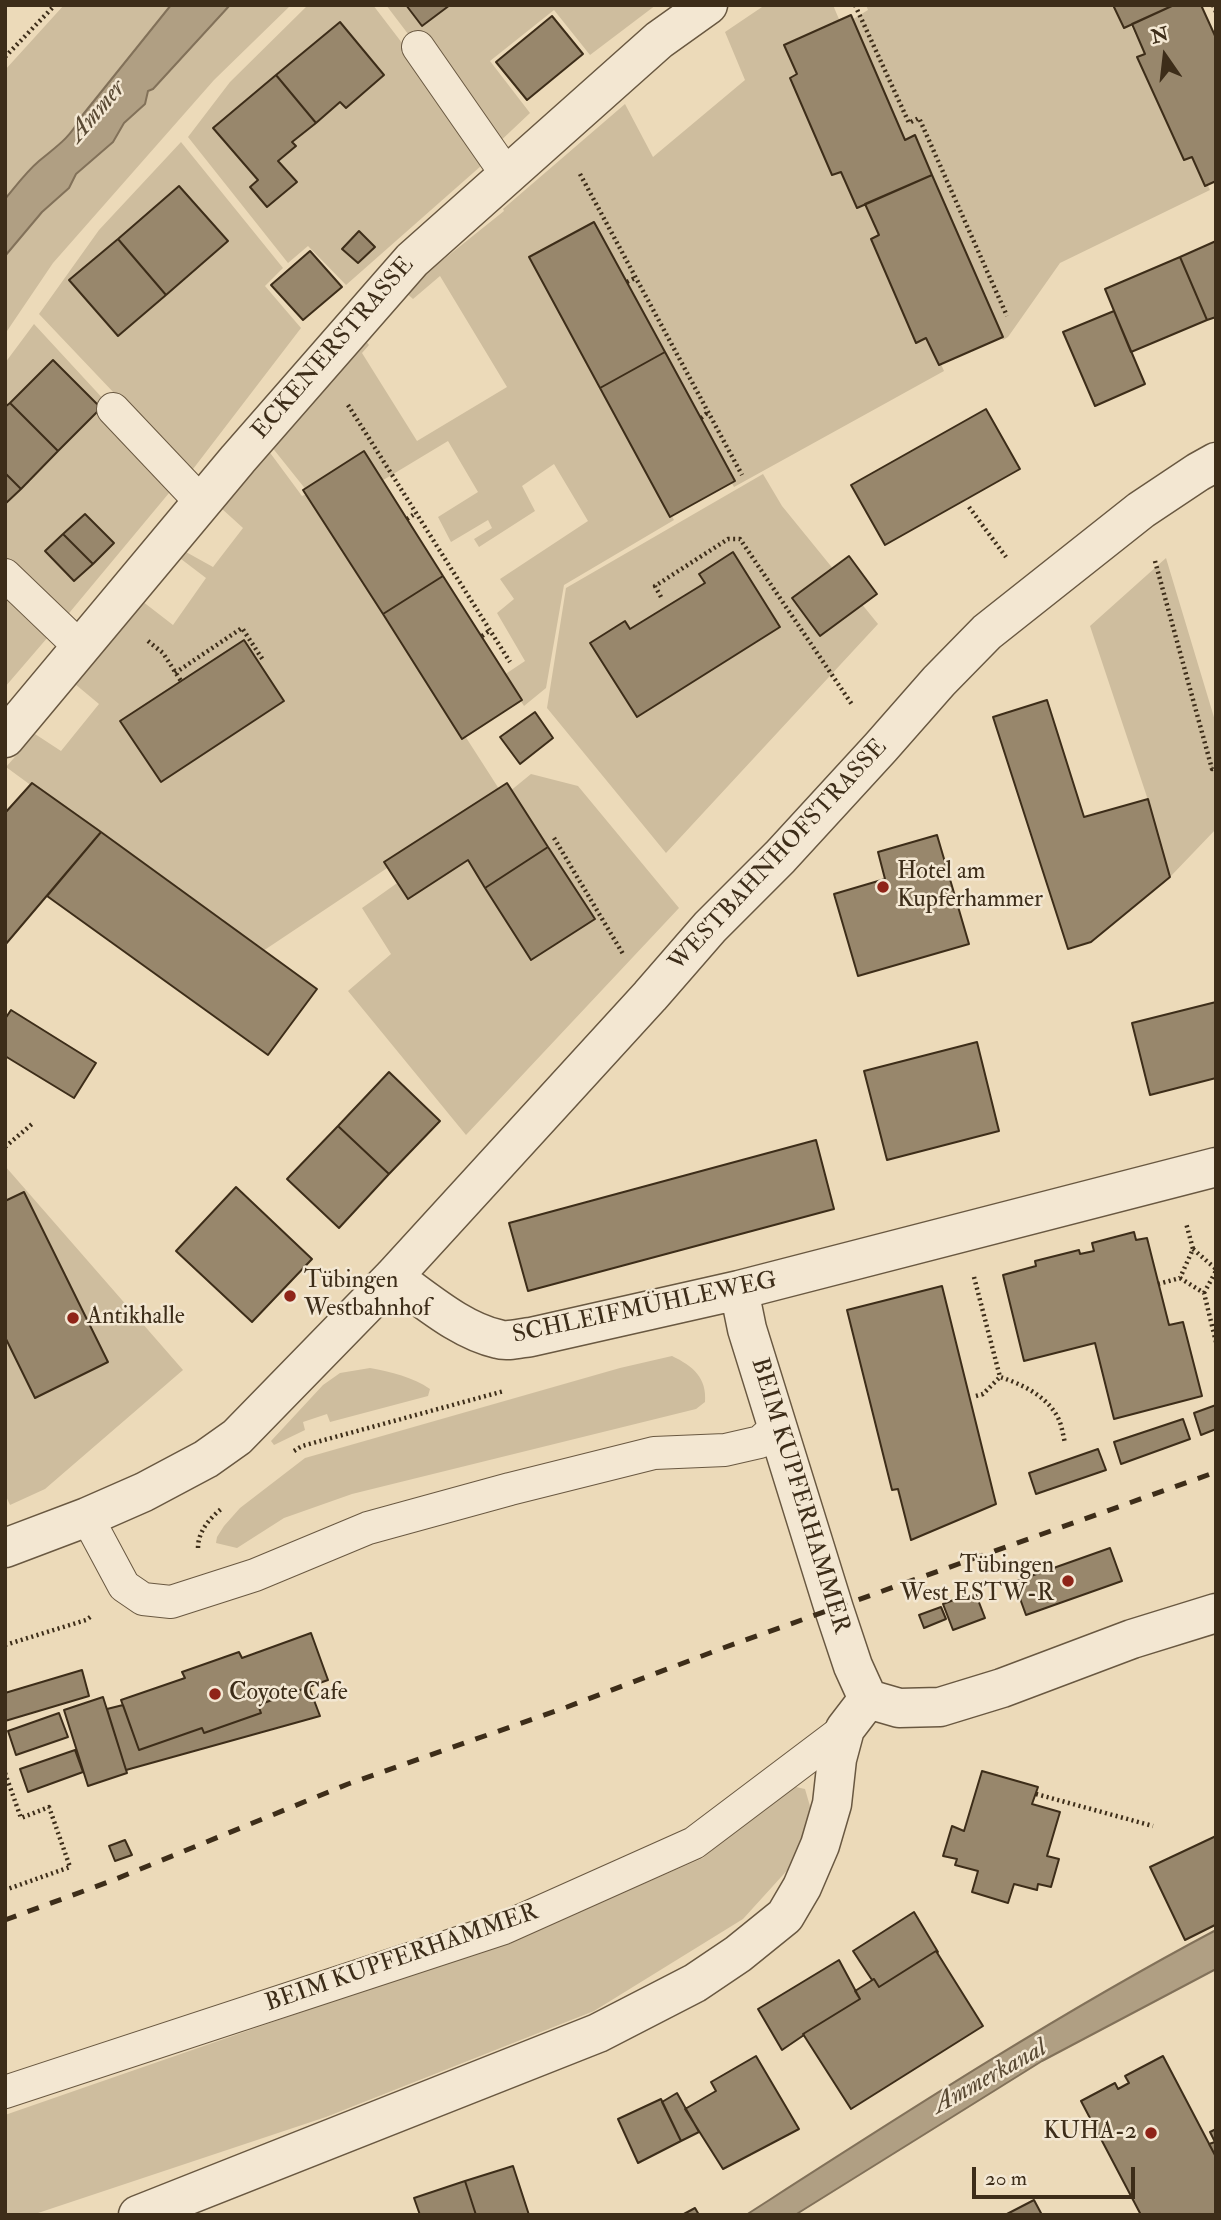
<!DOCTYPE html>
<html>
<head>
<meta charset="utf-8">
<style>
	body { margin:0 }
	#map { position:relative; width:1221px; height:2220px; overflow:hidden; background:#ecdab9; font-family:"IM FELL Double Pica",serif }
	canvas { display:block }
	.frame { position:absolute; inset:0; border:7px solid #3d2d19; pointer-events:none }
	.north { position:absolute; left:1130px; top:21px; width:70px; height:70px; -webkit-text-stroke:5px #f3e7d2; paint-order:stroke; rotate:346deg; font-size:19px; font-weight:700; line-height:28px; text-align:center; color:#3d2d19 }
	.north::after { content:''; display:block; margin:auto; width:24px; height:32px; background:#3d2d19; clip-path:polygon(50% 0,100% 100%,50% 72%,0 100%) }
	.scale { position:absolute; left:972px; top:2167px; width:163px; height:32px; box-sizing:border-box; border:4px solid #3d2d19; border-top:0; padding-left:9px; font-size:21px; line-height:24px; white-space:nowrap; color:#3d2d19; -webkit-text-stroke:5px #f3e7d2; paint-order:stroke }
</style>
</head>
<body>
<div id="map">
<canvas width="1221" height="2220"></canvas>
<div class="frame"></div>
<div class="north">N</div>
<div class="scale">20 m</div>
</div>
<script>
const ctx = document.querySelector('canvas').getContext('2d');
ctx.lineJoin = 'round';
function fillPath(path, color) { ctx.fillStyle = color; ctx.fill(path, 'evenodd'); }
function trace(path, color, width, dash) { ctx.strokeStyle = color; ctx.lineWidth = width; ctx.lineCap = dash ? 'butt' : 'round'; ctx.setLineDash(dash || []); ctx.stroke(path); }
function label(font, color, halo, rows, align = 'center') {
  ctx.font = font + ' "IM FELL Double Pica",serif'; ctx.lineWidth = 5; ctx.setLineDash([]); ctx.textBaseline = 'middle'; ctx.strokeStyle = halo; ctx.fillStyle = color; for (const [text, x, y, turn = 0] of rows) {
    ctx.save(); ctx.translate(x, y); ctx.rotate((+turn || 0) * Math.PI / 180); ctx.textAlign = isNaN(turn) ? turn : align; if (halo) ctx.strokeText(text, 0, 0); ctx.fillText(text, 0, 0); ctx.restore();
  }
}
const green = new Path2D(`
	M64,5H171L81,117C68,140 58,145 39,161C26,172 16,186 5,199V70Z
	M230,5H291L214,80L53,263L5,334V256L42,212L69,188L76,174L113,142L124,123L145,104L148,91L153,89Z
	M308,5H373L490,158L346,285L308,246L288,263L188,137L230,82Z
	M386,5H656L590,55L554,10L490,61L530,113L494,147Z
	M765,5H833L841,24L851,161L944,371L734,487L592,226L533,260L674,520L564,585L546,688L524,706L504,675L525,661L497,613L514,599L500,579L588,521L554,464L522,486L535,511L479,547L474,539L492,528L488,520L451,542L438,517L478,492L448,441L380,482L307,491L271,446L360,333L369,345L362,353L417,441L507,387L440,276L413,299L404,291L504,211L503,209L625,104L653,157L745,80L725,32Z
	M866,5H1121L1210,190L1060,263L1008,337L1003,340L914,138L904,142L850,21L868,10Z
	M181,142L283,268L265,286L301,328L190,473L39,314L99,230Z
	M34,324L179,481L60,624L5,574V363Z
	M268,450L302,496L309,493L501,792L260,953L6,767L35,734L61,751L99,704L75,684L142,601L173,625L206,578L181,559L186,552L213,567L243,528L221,508Z
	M763,474L782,506L878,624L666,853L547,708L566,588Z
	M1166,558L1216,724V829L1170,877L1146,794L1090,626Z
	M5,585L54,630L5,687Z
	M531,774L578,786L679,908L466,1135L348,991L391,954L362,908L400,881Z
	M5,1166L183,1370L45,1489L10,1505L5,1494Z
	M672,1356C693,1366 707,1378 705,1402L696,1409L352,1494L284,1518L237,1548L216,1543L217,1537L224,1526L240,1508L305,1458L620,1368Z
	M370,1368C391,1372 413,1377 430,1389L428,1396L330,1422L327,1414L303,1422L305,1430L274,1445L271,1441L323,1385L340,1373Z
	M787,1785L805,1789L814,1820L802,1854L743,1919L594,2011L326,2117L32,2215H5V2115L532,1932L703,1858Z`);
const water = new Path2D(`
	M171,5H230L153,89L148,91L145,104L124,123L113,142L76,174L69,188L42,212L5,256V199C16,186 26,172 39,161C57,146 69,139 81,117Z
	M1216,1930V1969L1042,2061L795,2215H746C900,2116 1054,2016 1216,1930Z`);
const building = new Path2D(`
	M406,5H450L422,26Z
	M1113,5H1174L1124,28Z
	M1174,5H1201L1216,38V181L1205,186L1192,157L1184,160L1137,57L1145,54L1132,24Z
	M851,15L905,140L915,135L932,175L857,208L841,172L832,175L790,78L797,74L784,45Z
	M552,16L583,54L527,100L496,62Z
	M340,22L384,75L346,108L340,102L316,123L276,75Z
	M276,75L316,123L292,142L296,146L278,161L297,182L267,207L250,187L258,180L213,128Z
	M932,175L1003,337L939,365L926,338L916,343L871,239L879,235L865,204Z
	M179,186L228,241L166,295L118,239Z
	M594,222L665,352L600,388L529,257Z
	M359,231L375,247L358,263L342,249Z
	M118,239L166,295L118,336L69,280Z
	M1216,241V317L1207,320L1180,257Z
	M310,251L342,287L303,320L271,285Z
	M1180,257L1207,320L1131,352L1105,289Z
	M1114,311L1145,384L1095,406L1063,332Z
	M665,352L735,481L670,517L600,388Z
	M53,360L101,408L58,451L10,403Z
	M10,403L58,451L21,489L5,473V407Z
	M986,409L1020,469L885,545L851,485Z
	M364,451L443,576L383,614L303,490Z
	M5,473L21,489L5,504Z
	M85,514L114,543L93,564L63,534Z
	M63,534L93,564L74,581L45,551Z
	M733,552L780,627L637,717L590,643L625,621L630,629L705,583L699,574Z
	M849,556L877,594L820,636L792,598Z
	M443,576L522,700L462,739L383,614Z
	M244,640L284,701L161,782L120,721Z
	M1047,700L1084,817L1148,799L1170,877L1091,942L1068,949L993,717Z
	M535,712L553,738L520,764L500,737Z
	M32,783L101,832L5,945V813Z
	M507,783L548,847L485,888L468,860L408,899L384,862Z
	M101,832L317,989L268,1055L47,896Z
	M937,835L969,944L858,976L834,894L885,879L878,852Z
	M548,847L595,919L531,960L485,888Z
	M1216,1002V1078L1150,1095L1132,1023Z
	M11,1010L96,1063L74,1098L5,1056V1019Z
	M977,1042L999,1131L887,1160L864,1071Z
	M389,1072L440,1121L389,1174L338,1126Z
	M338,1126L389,1174L339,1228L287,1179Z
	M816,1140L834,1209L528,1291L509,1223Z
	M236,1187L312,1259L252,1322L176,1251Z
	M24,1192L108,1362L35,1398L5,1337V1201Z
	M1134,1232L1136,1240L1147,1238L1169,1325L1183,1322L1202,1396L1114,1419L1095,1343L1024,1361L1003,1275L1036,1266L1035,1261L1079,1250L1080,1254L1094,1251L1092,1243Z
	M942,1286L996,1504L911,1540L898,1489L892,1490L847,1310Z
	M1216,1405V1429L1201,1435L1194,1413Z
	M1183,1419L1190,1439L1121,1464L1114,1442Z
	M1098,1449L1106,1470L1036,1494L1029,1473Z
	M1110,1548L1122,1581L1026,1615L1014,1582Z
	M975,1592L985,1618L953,1630L943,1604Z
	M941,1607L946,1619L924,1628L919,1615Z
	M311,1633L328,1680L258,1705L261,1713L204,1733L202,1728L139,1750L121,1700L185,1678L182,1672L239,1652L242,1658Z
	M82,1670L89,1696L5,1721V1693Z
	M309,1687L320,1716L126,1770L107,1709L123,1705L139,1750L202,1728L204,1733L261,1713L258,1705Z
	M103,1697L127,1773L88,1786L64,1710Z
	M59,1713L68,1737L16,1755L8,1731Z
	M75,1750L83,1772L28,1792L20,1769Z
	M982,1771L1038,1787L1032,1804L1060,1812L1047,1856L1059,1859L1051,1887L1038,1884L1037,1890L1014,1884L1008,1903L972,1892L978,1871L955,1865L957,1859L943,1856L952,1826L964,1831Z
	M1216,1836V1927L1215,1925L1185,1940L1150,1867Z
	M125,1840L132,1855L115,1861L109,1846Z
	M914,1912L938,1952L936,1951L879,1987L874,1979L872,1980L853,1951Z
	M936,1951L983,2026L851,2109L803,2034L860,1999L855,1991L874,1979L879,1987Z
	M839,1960L860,1999L803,2034L804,2035L782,2050L758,2009Z
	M756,2056L799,2129L723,2169L685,2109L716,2091L711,2082Z
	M1163,2056L1216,2157V2215H1141L1081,2101L1115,2083L1118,2089L1129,2083L1125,2076Z
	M677,2093L699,2132L681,2141L662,2102Z
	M661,2099L681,2141L638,2163L618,2119Z
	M1216,2129V2157L1209,2144L1215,2142L1210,2132Z
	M513,2166L529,2215H476L465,2181Z
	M465,2181L476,2215H420L414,2198Z
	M1034,2200L1042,2215H1005Z
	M695,2208L699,2215H682Z`);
const path = new Path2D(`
	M855,5L909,123L919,118L1007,316
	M1213,5L1216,12
	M5,57L55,5
	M580,174L742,475
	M627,282L635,278
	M348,405L510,662
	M701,418L707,413
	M969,507L1006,557
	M407,519L416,513
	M1155,561L1212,769L1216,768
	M661,597L655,586L728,539H740L853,706
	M482,636L489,631
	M148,641L163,653L181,681
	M175,673L242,628L263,660
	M554,838L623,954
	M5,1147L32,1124
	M1193,1249L1216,1269
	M974,1277L1000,1377C1022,1384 1049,1397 1059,1420C1062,1427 1063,1435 1065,1443
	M1180,1278L1204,1293L1216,1342
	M1158,1284L1180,1278L1193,1249L1186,1223
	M1204,1293L1216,1271
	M976,1396L983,1394L1000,1377
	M294,1451L302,1446L504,1391
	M198,1548C198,1532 209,1519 221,1509
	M5,1645L86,1620L93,1615
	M5,1742H6
	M5,1773L21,1818L49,1807L70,1867L5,1890
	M1036,1794L1153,1826`);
const lane = new Path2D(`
	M418,47L507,175
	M113,409L201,502
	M5,575L80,647
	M87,1517L124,1586L143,1599L171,1602L255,1575L368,1528L510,1489L654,1453L725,1450L760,1442L778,1426
	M5,2092L504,1928L694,1843L845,1729`);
const street = new Path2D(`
	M5,738L238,459L412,260L659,40L708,5
	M393,1277C425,1299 459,1330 498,1339C507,1342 521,1338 531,1337L739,1290L1216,1167
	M739,1290L747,1329L834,1609L853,1666L868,1699L899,1708L940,1707L1002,1688L1132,1639L1216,1613
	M5,1548L87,1517L144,1492L206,1459L237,1437L393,1277L650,996L710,927L780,857L881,747L939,681L987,632L1141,510L1198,472L1216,462
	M138,2215L598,2033L695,1983L738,1954L785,1916L802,1887L820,1845L832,1804L837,1759L845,1729L868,1699`);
const rail = new Path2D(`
	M5,1920L111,1881L348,1784L567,1707L723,1648L1216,1472`);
const markers = [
	[883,887,7,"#8f2418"],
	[290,1296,7,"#8f2418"],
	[73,1318,7,"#8f2418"],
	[1068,1581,7,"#8f2418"],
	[215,1694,7,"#8f2418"],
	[1151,2133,7,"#8f2418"]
];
const streetNames = [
	["ECKENERSTRASSE",334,349,-49],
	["WESTBAHNHOFSTRASSE",779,856,-47],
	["SCHLEIFMÜHLEWEG",645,1309,-12],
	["BEIM KUPFERHAMMER",799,1496,73],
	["BEIM KUPFERHAMMER",402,1959,-19]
];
const poiNames = [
	["Hotel am",897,873],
	["Kupferhammer",897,901],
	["Tübingen",304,1282],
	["Westbahnhof",304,1310],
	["Antikhalle",87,1318],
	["Tübingen",1054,1567,"right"],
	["West ESTW-R",1054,1595,"right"],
	["Coyote Cafe",229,1694],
	["KUHA-2",1137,2133,"right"]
];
const waterNames = [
	["Ammer",98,112,-49],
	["Ammerkanal",990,2078,-29]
];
fillPath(green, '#cebd9e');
fillPath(water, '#b09f83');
trace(water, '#827159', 2);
fillPath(building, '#98876c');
trace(building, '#3d2d19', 2);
trace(lane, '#695841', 34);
trace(street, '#695841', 41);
trace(path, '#3d2d19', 4.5, [2, 3.5]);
trace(lane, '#f3e7d2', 32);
trace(street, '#f3e7d2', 38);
trace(rail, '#3d2d19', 5, [12, 12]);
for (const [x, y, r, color] of markers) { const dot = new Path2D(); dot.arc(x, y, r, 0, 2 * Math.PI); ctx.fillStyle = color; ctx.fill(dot); trace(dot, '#f3e7d2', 2.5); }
label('24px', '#3d2d19', '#f3e7d2', streetNames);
label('24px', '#3d2d19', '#f3e7d2', poiNames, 'left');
label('italic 26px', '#5a4a34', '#f3e7d2', waterNames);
</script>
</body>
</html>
